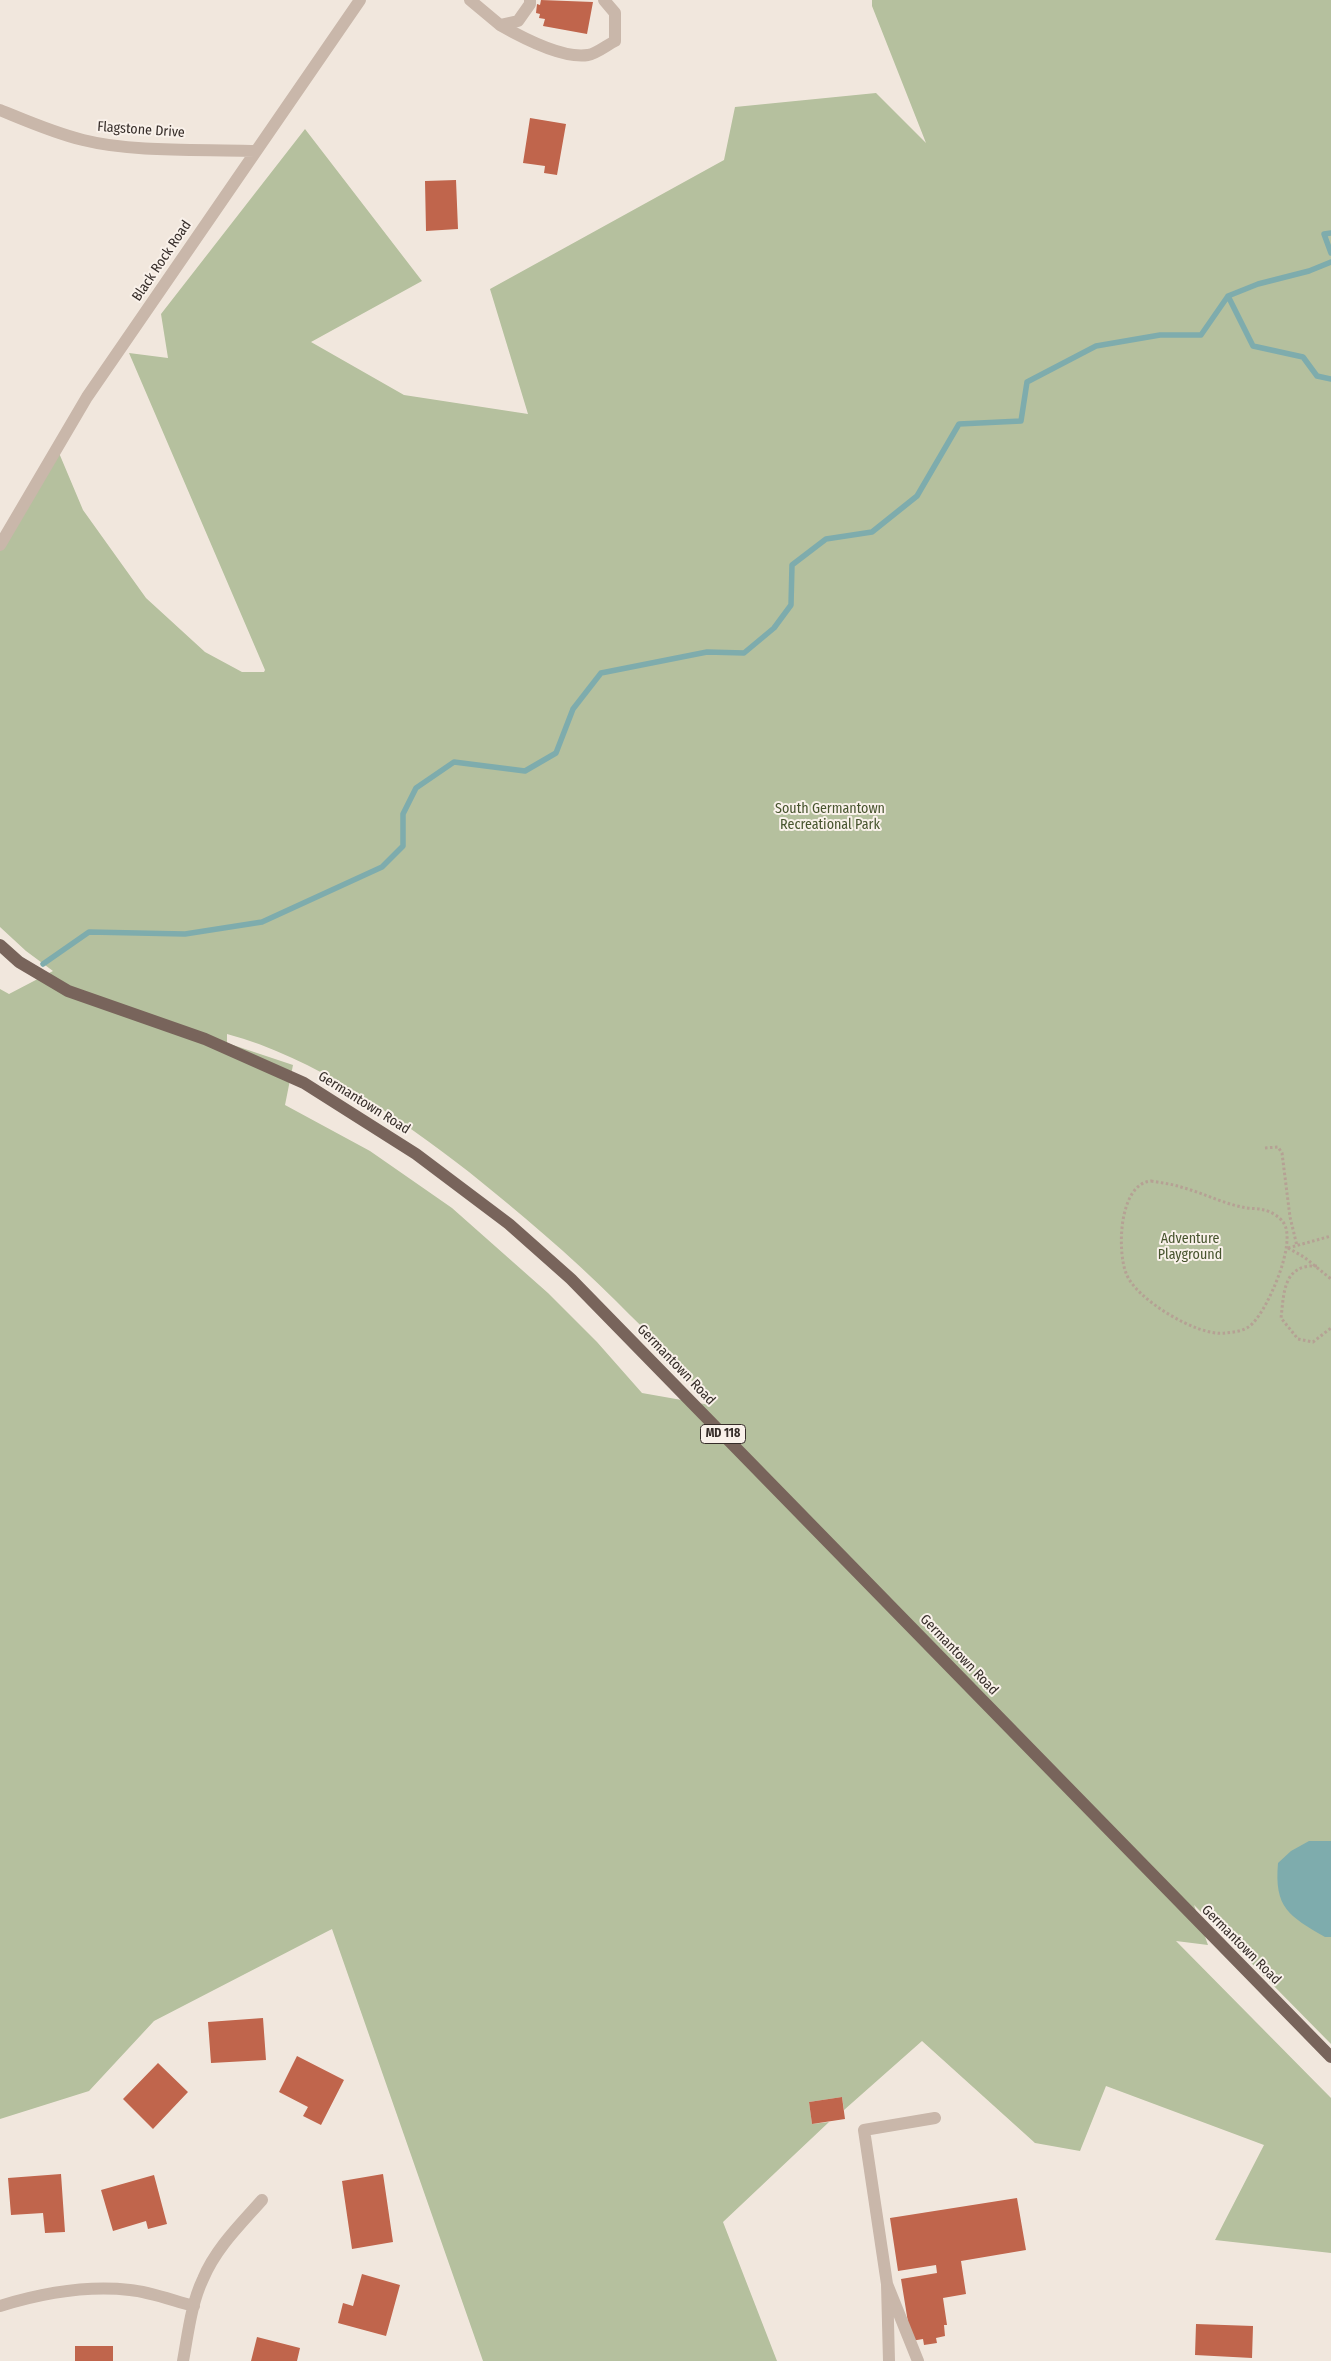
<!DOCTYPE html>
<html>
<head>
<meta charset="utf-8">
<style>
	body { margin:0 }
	canvas { display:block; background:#f1e7dd }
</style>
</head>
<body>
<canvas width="1331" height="2361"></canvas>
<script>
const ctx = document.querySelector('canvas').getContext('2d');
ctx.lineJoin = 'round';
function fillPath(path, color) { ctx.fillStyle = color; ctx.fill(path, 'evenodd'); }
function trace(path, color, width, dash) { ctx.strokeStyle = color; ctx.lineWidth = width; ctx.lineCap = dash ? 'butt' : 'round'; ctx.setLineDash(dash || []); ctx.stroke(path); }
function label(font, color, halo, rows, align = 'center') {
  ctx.font = font + ' "Fira Sans Condensed",sans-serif'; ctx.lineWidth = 4; ctx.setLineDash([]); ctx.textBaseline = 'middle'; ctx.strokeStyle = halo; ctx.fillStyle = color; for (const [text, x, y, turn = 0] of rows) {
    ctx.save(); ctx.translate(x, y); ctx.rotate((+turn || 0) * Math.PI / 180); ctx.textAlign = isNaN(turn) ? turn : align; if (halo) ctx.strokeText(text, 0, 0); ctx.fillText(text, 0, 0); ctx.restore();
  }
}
const green = new Path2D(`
	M872,0H1331V2044L1194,1905L1208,1945L1176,1941L1331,2098V2253L1215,2240L1264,2145L1106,2086L1080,2151L1035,2143L922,2041L844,2110L842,2097L809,2102L812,2124L829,2122L723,2222L777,2361H483L332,1929L154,2021L89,2091L0,2119V989L9,994L53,971L26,951L0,927V551L59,453L83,510L146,598L205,652L242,672H264L265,670L129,353L168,358L161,314L305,129L422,281L311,342L404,395L528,414L490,289L724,160L735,107L876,93L926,143L872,6ZM227,1034C314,1057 399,1118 469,1172C520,1213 570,1255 616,1301C649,1334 684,1367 710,1405L642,1393L597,1342L548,1293L452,1208L370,1151L285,1105L293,1065L227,1043Z`);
const water = new Path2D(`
	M1309,1841H1331V1937H1325C1289,1916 1274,1908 1278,1863L1291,1851Z`);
const stream = new Path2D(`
	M1331,233L1324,234L1331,253
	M1228,296L1253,346L1303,357L1317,376L1331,379
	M43,964L89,932L185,934L262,922L382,867L403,846V814L416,788L454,762L525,771L556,753L573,709L601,673L707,652L744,653L774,628L791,605L792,565L826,539L872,532L917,496L959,424L1021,421L1027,382L1096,346L1160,335H1201L1228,296L1258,284L1309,271L1331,262`);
const building = new Path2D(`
	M541,0L593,2L587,34L543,26L545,19L539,18L540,14L536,13L537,4L540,5Z
	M530,118L566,124L557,175L544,173L545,166L523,163Z
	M456,180L458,229L426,231L425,181Z
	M263,2018L266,2060L211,2063L208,2022Z
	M297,2056L344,2080L321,2125L303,2116L308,2107L279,2092Z
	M158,2063L188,2092L153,2129L123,2099Z
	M842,2097L845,2119L812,2124L809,2102Z
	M61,2174L65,2232L45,2233L43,2213L11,2215L8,2178Z
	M383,2174L393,2242L352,2249L342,2181Z
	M154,2175L167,2224L148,2229L146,2221L113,2231L101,2190Z
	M1017,2198L1026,2250L961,2261L966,2294L943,2298L947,2325H944L945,2336L936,2338L937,2343L924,2345L923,2339L911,2341L901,2279L937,2273L936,2265L898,2271L890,2218Z
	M362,2274L400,2285L386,2336L338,2323L343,2303L353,2306Z
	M1196,2324L1253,2326L1252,2358L1195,2355Z
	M257,2337L300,2348L297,2361H251Z
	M75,2346H113V2361H75Z`);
const path = new Path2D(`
	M1265,1148L1278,1147L1282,1153L1290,1217L1297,1246
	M1151,1181C1162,1183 1173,1184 1184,1188C1203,1193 1222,1203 1242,1207C1249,1209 1257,1208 1264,1210C1270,1211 1280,1217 1283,1222C1298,1241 1268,1308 1253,1323C1246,1331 1235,1332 1225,1333C1198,1337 1135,1299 1126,1273C1117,1250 1119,1184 1151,1181Z
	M1288,1248L1304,1257L1331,1279
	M1288,1248L1331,1236
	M1317,1266C1283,1264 1284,1293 1281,1318L1298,1339L1313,1342L1331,1328`);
const minor = new Path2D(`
	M470,0L500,25L518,21L530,4V0
	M500,25C521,37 563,59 588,55C596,54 607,45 615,41V13L604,0
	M0,110C27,121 54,133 83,140C135,153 201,149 255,151
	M0,545L87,397L360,0
	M887,2284L864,2130L935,2118
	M0,2306C42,2293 86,2285 130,2290C151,2292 174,2301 194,2306
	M183,2361C188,2334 191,2304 203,2279C216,2248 240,2225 262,2200
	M889,2361L887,2284L918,2361`);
const major = new Path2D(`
	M0,945L19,962L68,991L205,1039L304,1083L416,1154L509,1224L571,1279L1331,2057`);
const shields = [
	[723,1434,45]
];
const shieldNames = [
	["MD 118",723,1434]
];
const streetNames = [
	["Flagstone Drive",141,130,4],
	["Black Rock Road",162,261,-56],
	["Germantown Road",364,1103,32],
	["Germantown Road",676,1365,46],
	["Germantown Road",959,1655,46],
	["Germantown Road",1241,1945,45]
];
const parkNames = [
	["South Germantown",830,809],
	["Recreational Park",830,825],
	["Adventure",1190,1239],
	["Playground",1190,1255]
];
fillPath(green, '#b5c09e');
fillPath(water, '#7eacad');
trace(stream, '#7eacad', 5.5);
fillPath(building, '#c0654c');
trace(path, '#b5a194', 3, [2.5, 2.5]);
trace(minor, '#c9b7aa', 12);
trace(major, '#78645b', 12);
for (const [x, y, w] of shields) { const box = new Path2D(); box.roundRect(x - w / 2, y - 9.5, w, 19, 4); ctx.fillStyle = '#f9f1ea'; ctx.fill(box); trace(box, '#362d29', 1); }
label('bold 12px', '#362d29', null, shieldNames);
label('14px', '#362d29', '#f9f1ea', streetNames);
label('14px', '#47542e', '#f9f1ea', parkNames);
</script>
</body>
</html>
